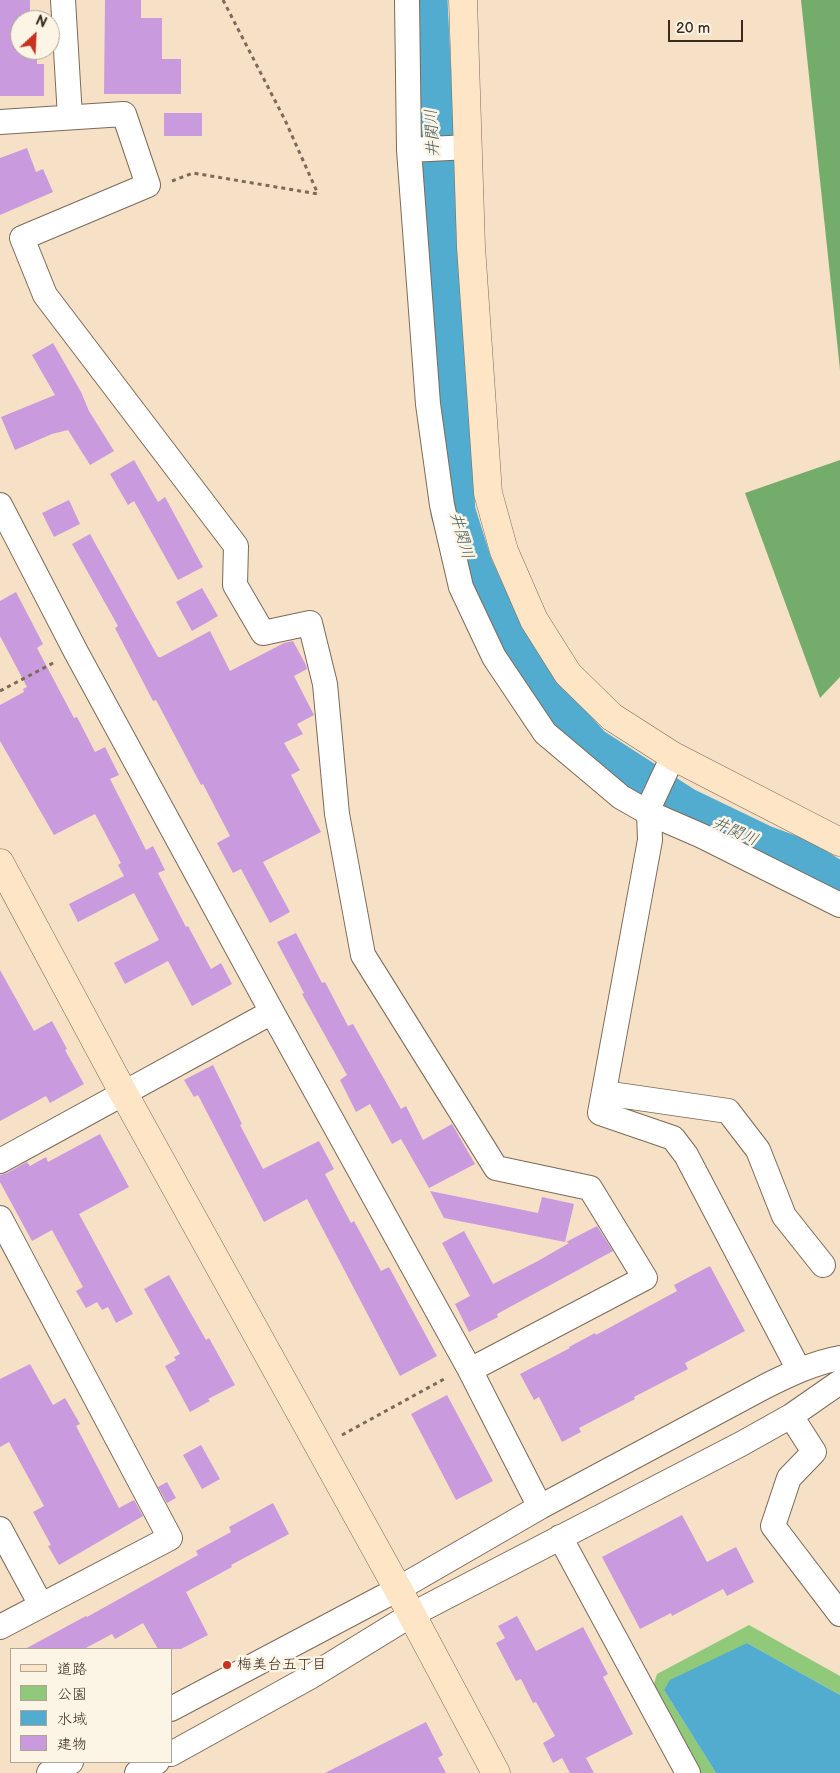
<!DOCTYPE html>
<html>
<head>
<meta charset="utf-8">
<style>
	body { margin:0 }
	#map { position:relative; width:840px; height:1773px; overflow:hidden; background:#f6e1c6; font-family:"Balsamiq Sans","Klee One",sans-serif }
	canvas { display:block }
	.legend { position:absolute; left:10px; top:1648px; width:162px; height:115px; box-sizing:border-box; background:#fcf5e5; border:1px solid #afa495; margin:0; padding:6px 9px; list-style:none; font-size:15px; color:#3b2a1e }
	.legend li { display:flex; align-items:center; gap:10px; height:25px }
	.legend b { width:25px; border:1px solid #afa495 }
	.north { position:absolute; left:10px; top:10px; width:50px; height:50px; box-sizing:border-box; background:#fcf5e5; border:1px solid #afa495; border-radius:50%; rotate:25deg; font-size:14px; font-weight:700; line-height:20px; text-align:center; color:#3b2a1e }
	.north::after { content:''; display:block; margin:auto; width:18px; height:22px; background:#c8321e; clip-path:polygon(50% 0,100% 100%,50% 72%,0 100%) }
	.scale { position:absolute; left:668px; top:20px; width:75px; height:22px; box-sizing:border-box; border:2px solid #3b2a1e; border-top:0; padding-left:6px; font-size:15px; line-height:18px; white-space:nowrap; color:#3b2a1e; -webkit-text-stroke:4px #fcf5e5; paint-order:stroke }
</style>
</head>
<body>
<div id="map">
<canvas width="840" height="1773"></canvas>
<ul class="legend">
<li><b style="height:6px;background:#fde5c5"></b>道路</li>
<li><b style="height:14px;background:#91c97b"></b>公園</li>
<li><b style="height:14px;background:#51accf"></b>水域</li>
<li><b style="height:14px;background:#c99ade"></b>建物</li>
</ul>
<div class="north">N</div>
<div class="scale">20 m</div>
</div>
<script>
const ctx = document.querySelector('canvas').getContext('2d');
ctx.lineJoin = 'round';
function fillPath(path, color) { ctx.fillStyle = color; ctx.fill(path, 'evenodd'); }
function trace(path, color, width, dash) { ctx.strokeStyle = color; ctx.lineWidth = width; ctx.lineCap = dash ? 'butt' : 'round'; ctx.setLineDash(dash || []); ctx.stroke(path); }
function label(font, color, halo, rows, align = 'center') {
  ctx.font = font + ' "Balsamiq Sans","Klee One",sans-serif'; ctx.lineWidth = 5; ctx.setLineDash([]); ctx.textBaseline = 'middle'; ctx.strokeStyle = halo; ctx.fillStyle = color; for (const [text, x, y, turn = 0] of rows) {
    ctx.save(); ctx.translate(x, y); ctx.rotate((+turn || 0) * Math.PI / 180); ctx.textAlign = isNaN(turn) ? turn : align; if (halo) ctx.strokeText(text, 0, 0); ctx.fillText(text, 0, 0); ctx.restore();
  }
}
const green = new Path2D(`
	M749,1625L840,1676V1695L747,1643L664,1690L716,1773H699L653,1687L657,1674Z`);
const forest = new Path2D(`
	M801,0H840V370Z
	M840,460V677L820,698L745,493Z`);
const water = new Path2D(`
	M747,1643L840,1695V1773H716L664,1690L670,1680Z`);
const river = new Path2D(`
	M425,0L444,380L453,512L470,566L502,636L532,684L590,749L683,809L762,847L800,861L840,886`);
const building = new Path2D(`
	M0,0H30V20H20V50H37V64H44V96H0Z
	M105,0H141V18H162V59H181V94H104Z
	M164,113H202V136H164Z
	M27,148L36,172L43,169L53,192L0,215V158Z
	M53,343L81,392L89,411L114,451L90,465L68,430L52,434L15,450L1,417L55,395L32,355Z
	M134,460L158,502L165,497L203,567L178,580L134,501L128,505L110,474Z
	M69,500L80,524L54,537L42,513Z
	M90,534L158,657H161L210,631L230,671L284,643L293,641L306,665L307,669L294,676L314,715L297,724L303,734L284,743L300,770L291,775L321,832L263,862L290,912L270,923L241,869L233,873L217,843L230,836L203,784L201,785L156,700L153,701L115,628L118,626L72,544Z
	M202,588L218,616L192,631L176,602Z
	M16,592L43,644L37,648L74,718L77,717L95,752L105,747L119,775L110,779L146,850L153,846L165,870L158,873L186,927L188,926L211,969L221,963L232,984L192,1006L168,961L125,984L114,963L159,940L134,893L78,922L69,904L124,876L118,865L121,863L95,814L54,835L0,741V705L24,692L23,689L27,687L0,636V601Z
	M296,933L322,983L325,982L348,1026L353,1024L401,1109L406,1106L423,1140L452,1124L475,1164L429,1188L401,1139L392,1144L370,1104L356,1112L340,1080L347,1075L302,994L304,993L277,942Z
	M0,970L34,1031L52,1021L67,1049L65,1050L84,1084L50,1103L46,1096L0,1121Z
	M213,1065L242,1124L240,1125L263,1169L319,1141L334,1169L325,1174L351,1223L354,1221L381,1271L389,1267L437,1356L400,1376L307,1199L264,1222L198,1095L194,1097L184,1080Z
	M100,1134L129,1187L79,1214L133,1314L116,1323L108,1307L102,1310L97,1302L86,1308L76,1291L83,1287L52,1230L32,1241L0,1182V1175L7,1173L27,1162L30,1166L46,1157L48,1162Z
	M430,1191L538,1213L542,1197L574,1204L565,1242L444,1218Z
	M597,1226L613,1251L497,1314L498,1317L469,1332L455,1304L470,1296L442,1243L464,1231L493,1284L538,1261L569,1243L566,1242Z
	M710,1266L745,1331L685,1363L688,1369L634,1397L635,1399L579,1428L581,1432L562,1442L539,1397L534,1400L520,1374L570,1348L569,1347L595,1333L596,1335L677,1291L674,1285Z
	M169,1275L206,1340L209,1338L235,1385L208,1399L210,1401L190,1412L165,1366L176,1360L174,1357L180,1354L144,1289Z
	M30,1364L53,1405L65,1398L80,1424L76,1426L119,1508L134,1500L143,1516L59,1565L48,1546L51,1545L33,1512L44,1506L9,1442L0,1447V1379Z
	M447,1395L493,1481L456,1500L411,1414Z
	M201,1445L220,1479L202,1489L183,1455Z
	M167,1482L176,1498L167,1503L158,1487Z
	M273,1503L289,1534L231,1565L232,1567L186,1592L208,1635L181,1649H158L143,1623L115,1639L112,1634L84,1649H25L86,1616L87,1617L198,1555L196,1551L231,1532L229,1527Z
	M682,1515L707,1562L736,1547L754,1582L727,1596L723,1589L672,1616L671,1613L640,1629L602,1557Z
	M517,1616L536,1651L583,1627L608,1674L603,1677L633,1734L586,1758L594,1773H570L562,1758L553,1763L543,1743L555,1736L536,1702L533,1703L521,1679L516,1681L496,1643L505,1638L498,1626Z
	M426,1722L443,1755L438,1758L446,1773H325Z`);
const path = new Path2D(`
	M223,0L285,120L318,194
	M172,181L193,173L318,194
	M0,691L55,662
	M342,1435L446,1378`);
const street = new Path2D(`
	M63,0L70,117
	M407,0L409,150L469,147
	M0,122L124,114L148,185L22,238L45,295L236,546L235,585L263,633L310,623L325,684L337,814L363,955L496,1168L590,1188L645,1278L470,1370
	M409,150L428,404L442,505L461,587L494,657L545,733L621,797L649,813L702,836L840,905
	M0,505L76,652L272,1012L470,1370L540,1507
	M673,756L651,803L649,813L650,840L600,1113L673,1138L686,1155L799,1370
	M604,1093L728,1111L758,1150L784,1216L823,1265
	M0,1161L272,1012
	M0,1218L170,1538L0,1627
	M791,1416L814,1452L789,1478L773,1526L840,1614
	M0,1529L41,1605
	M560,1537L688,1773
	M171,1709L398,1589L540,1507L766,1386C790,1374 813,1363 840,1358
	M171,1754L310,1677L411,1615L741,1444L791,1416L840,1382
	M49,1773L71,1762
	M137,1773L157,1762`);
const secondary = new Path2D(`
	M463,0L471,247L488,493L504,551L534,620L568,674L612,717L673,756L840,842
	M0,863L124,1094L398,1589L496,1773`);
const markers = [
	[227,1665,5,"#c8321e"]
];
const poiNames = [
	["梅美台五丁目",237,1665]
];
const waterNames = [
	["井関川",433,133,-93],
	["井関川",461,536,74],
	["井関川",735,832,24]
];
fillPath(green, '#91c97b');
fillPath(forest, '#74ad6b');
fillPath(water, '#51accf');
trace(river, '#51accf', 45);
fillPath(building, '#c99ade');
trace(street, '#7c6a59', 26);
trace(secondary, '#7c6a59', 29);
trace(path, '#7c6a59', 3, [4, 4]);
trace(street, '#fff', 24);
trace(secondary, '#fde5c5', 28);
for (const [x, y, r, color] of markers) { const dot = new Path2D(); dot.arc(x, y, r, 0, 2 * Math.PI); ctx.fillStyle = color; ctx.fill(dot); trace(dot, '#fcf5e5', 2); }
label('15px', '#3b2a1e', '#fcf5e5', poiNames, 'left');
label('italic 16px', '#43585c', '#fcf5e5', waterNames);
</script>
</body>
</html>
